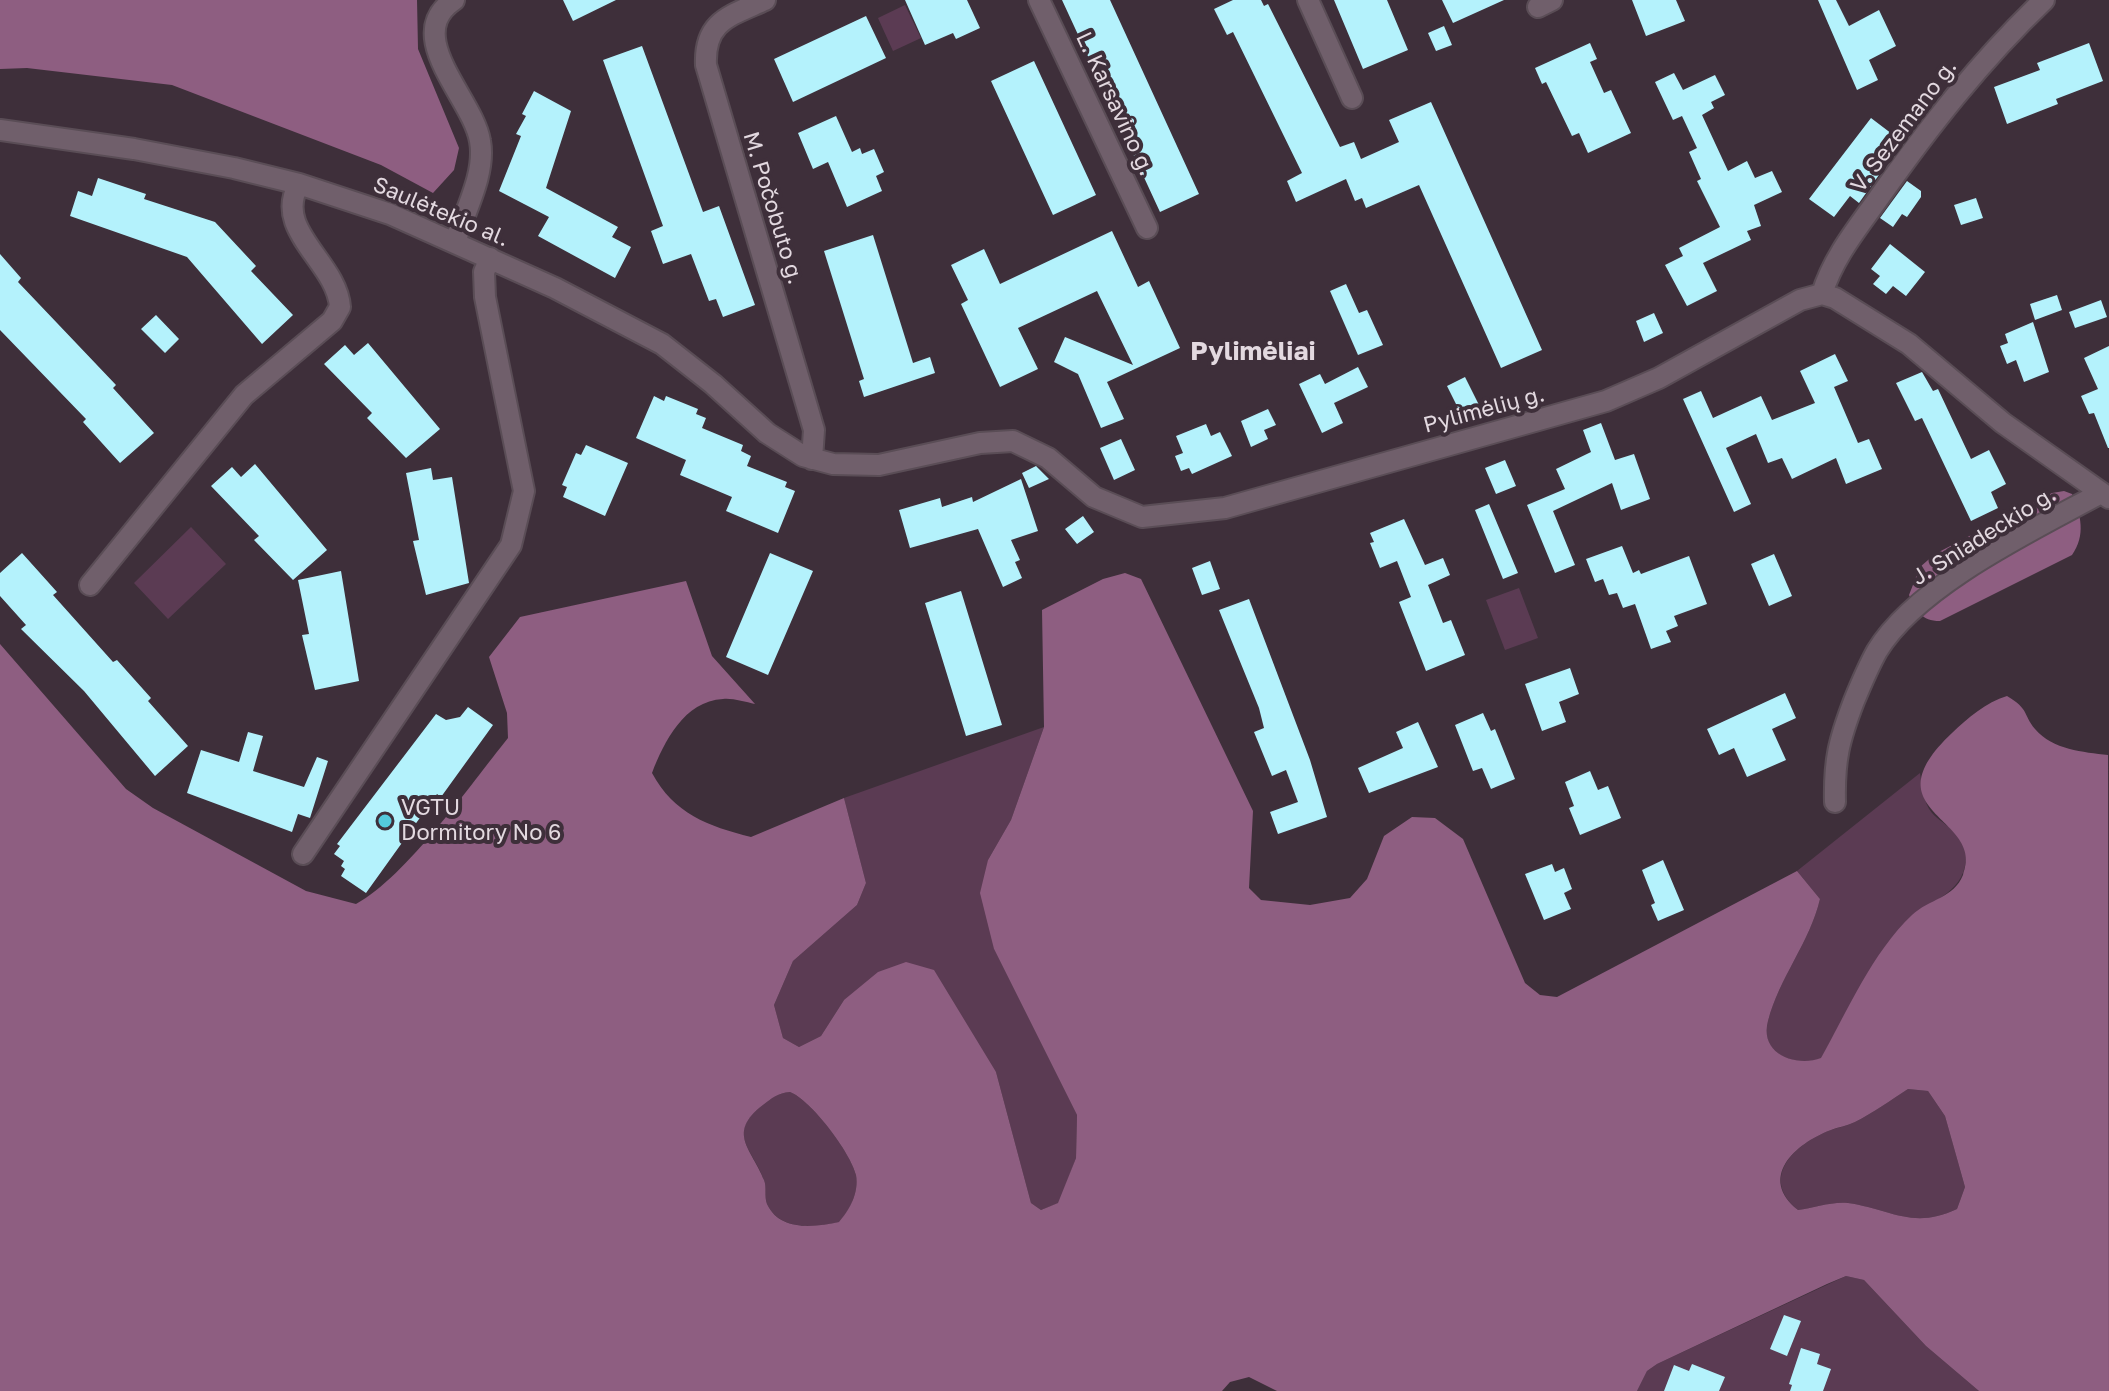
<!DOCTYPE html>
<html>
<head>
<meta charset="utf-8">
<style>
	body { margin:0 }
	canvas { display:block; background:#3e2f3a }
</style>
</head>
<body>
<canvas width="2109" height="1391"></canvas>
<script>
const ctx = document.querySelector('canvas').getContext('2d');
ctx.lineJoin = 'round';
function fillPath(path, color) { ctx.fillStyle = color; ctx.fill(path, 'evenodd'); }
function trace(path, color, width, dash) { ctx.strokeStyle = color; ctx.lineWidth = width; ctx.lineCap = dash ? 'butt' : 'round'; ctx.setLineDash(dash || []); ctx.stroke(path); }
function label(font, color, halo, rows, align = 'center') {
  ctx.font = font + ' "Golos Text",sans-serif'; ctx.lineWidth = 8; ctx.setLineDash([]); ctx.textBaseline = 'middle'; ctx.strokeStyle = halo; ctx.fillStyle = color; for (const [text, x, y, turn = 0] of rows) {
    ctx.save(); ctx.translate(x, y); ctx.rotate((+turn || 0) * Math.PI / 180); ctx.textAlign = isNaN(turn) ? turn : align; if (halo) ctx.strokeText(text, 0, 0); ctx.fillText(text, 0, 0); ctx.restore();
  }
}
const green = new Path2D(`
	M905,5L921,38L893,51L878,18Z
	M191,527L226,564L168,619L134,583Z
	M1519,588L1538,638L1505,650L1486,600Z
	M1044,727L1011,820L988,860L994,949L1077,1115L1076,1158L1059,1203L1041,1210L1031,1203L996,1072L844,1000L821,1036L799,1047L783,1038L774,1005L793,961L857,905L866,883L844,798Z
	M1920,773C1922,786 1923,802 1932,813C1944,826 1966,834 1966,854C1967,892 1933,898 1911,920C1872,960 1848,1010 1821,1059C1797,1067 1759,1055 1768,1021C1779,978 1810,942 1820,899L1797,871Z
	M1908,1089L1928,1091L1945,1116L1965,1187L1957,1209C1913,1230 1890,1209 1848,1203C1833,1201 1813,1208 1798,1210C1759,1178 1794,1144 1831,1130C1839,1127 1847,1126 1855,1122C1873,1113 1891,1100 1908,1089Z
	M790,1092C811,1100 851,1153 856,1175C859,1193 850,1209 840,1222C816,1227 780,1232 767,1204C764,1196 767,1187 764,1180C753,1149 725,1133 763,1105C772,1098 778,1093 790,1092Z
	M1846,1276L1864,1280L1926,1346L1979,1391H1637L1647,1371L1657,1364Z`);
const forest = new Path2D(`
	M0,0H417L418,49L459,148L454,170L433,193L381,165L172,85L27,68L0,69Z
	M2064,491L2072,494C2081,515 2086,535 2072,555L1940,621C1921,621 1917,611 1909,595L1920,567L1935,554L2052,493Z
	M1125,573L1141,579L1253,811L1249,888L1261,900L1310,905L1350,898L1367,879L1384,836L1412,817L1435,818L1463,839L1525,983L1540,995L1557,997L1797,871L1820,899C1810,942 1779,978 1768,1021C1759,1055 1797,1067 1821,1058C1848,1010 1872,953 1912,915C1929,899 1954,898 1963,875C1987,816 1866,814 1952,733C1968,718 1986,702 2007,696C2030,710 2022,713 2035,729C2053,750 2083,752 2108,755L2109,1391H1979L1926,1346L1864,1280L1846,1276L1827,1284L1657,1364L1647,1371L1637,1391H1277L1249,1377L1230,1382L1222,1391H0V644L126,789L153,808L306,891L356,904C406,877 471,784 508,738L507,713L489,657L520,617L686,581L712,656L755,704C745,702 733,698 723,699C684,701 664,742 652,773C674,814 708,826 751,837L844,798L866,883L857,905L793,961L774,1005L783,1038L799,1047L821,1036L844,1000L878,972L906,962L934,970L996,1072L1031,1203L1041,1210L1058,1203L1076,1158L1077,1115L994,949L980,893L988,860L1011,820L1044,727L1042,610L1103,579ZM1908,1089L1928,1091L1945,1116L1965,1187L1957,1209C1913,1230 1890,1209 1848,1203C1833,1201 1813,1208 1798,1210C1758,1178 1794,1144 1831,1130C1838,1127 1847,1126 1855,1122C1873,1113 1891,1100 1908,1089ZM790,1092C811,1100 851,1153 856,1175C859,1193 850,1209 839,1222C815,1227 780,1232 767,1204C764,1196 767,1187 764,1180C752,1149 726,1133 763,1105C772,1098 778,1093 790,1092Z`);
const building = new Path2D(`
	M563,0H616L573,21Z
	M905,0H967L980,28L956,39L953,33L925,45Z
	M1062,0H1110L1199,194L1160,212Z
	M1233,0H1261L1264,6L1268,4L1340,147L1354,142L1361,159L1399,142L1389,120L1431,102L1542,350L1501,368L1419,185L1366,208L1362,198L1355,201L1346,179L1296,202L1287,181L1302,173L1233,32L1227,35L1214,9Z
	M1334,0H1387L1408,50L1363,69Z
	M1442,0H1504L1453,23Z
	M1632,0H1676L1685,21L1646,36Z
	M1818,0H1836L1849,26L1879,10L1896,46L1869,60L1878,80L1857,90Z
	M866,16L886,58L793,102L774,59Z
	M1444,26L1452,45L1436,51L1428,33Z
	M1590,43L1597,59L1590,62L1604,93L1611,90L1631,133L1588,153L1579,133L1572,136L1546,82L1542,84L1535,68Z
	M2089,43L2103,81L2056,99L2058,104L2007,124L1994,87L2040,70L2037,63Z
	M642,46L703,212L719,206L755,305L723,317L716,299L709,301L691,254L663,264L651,231L663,226L603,60Z
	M1034,61L1096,195L1053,215L991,81Z
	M1674,73L1683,90L1715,75L1725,95L1711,102L1714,108L1702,115L1728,171L1747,161L1755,178L1772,171L1782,192L1754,205L1761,226L1747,231L1751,240L1703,263L1717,291L1687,306L1665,265L1683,256L1679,248L1720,227L1697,181L1701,179L1689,152L1697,148L1682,116L1673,120L1655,82Z
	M534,91L571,111L546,188L618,227L612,237L631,247L615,278L538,236L549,217L499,191L521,136L516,134L526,116L522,114Z
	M836,116L852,152L860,148L862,154L874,149L884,172L876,176L882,191L847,207L828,162L813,169L798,133Z
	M1871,118L1896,137L1878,159L1886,165L1859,203L1850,196L1834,217L1809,199Z
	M98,178L146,194L144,199L215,222L256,266L251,271L293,315L262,344L187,257L70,216L78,191L92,196Z
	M1907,181L1921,191V197L1907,217L1902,214L1893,227L1880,218Z
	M1976,198L1983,218L1961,225L1954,205Z
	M1112,231L1138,287L1149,281L1180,348L1107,382L1124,419L1101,428L1078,374L1054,362L1065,337L1133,365L1097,291L1018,328L1038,369L1000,387L961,304L968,300L951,265L984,249L1000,284Z
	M873,235L913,363L930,357L935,373L864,397L859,381L864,379L824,251Z
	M1890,244L1925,272L1906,296L1893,286L1886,294L1873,284L1880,276L1871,269Z
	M0,254L21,278L18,282L116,385L113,388L154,433L120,463L83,422L86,419L0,330Z
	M1346,284L1359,313L1367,310L1383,345L1358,355L1330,291Z
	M2057,295L2062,310L2035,320L2030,304Z
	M2101,300L2107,317L2075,328L2069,312Z
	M1654,313L1663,333L1644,342L1636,321Z
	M156,315L179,339L165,353L141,329Z
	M2033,322L2049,372L2024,382L2016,360L2007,364L2000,346L2008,343L2005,334Z
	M368,343L440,429L406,458L367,418L372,413L324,364L345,345L354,355Z
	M2109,346V448H2108L2094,413L2089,414L2081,396L2098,389L2084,358Z
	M1835,354L1848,381L1834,387L1858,443L1869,439L1882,469L1846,484L1836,458L1792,479L1782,458L1768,463L1756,434L1726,448L1751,504L1734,512L1683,399L1701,391L1713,418L1761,396L1772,420L1815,403L1800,371Z
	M1358,367L1368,387L1334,403L1343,423L1322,433L1299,384L1320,374L1325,384Z
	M1922,372L1933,391L1938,389L1971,459L1989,450L2006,484L1991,492L1998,508L1971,521L1922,418L1915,421L1896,383Z
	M1465,377L1483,413L1465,422L1447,386Z
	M654,396L664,401L666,396L698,409L696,414L706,418L702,428L743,445L741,451L751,456L747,466L787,482L785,487L795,491L778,533L726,511L732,497L680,475L686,460L636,438Z
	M1268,409L1276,425L1264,430L1268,439L1251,447L1241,421Z
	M1601,423L1615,460L1634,454L1650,499L1621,510L1612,483L1553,511L1575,565L1555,573L1527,505L1565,489L1556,469L1591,452L1583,430Z
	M1206,424L1211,436L1220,432L1232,456L1192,474L1189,468L1181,471L1175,456L1183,453L1176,436Z
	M1121,439L1135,470L1114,480L1100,448Z
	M586,445L628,463L605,516L563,497L567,487L562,485L576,453L581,455Z
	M1505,460L1516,486L1496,494L1485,468Z
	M255,464L327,550L293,580L254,540L259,536L211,486L232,467L241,477Z
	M1036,466L1049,479L1029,488L1022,473Z
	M431,468L433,480L452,477L469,583L426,595L413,541L419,540L406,473Z
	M1021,479L1038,531L1011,540L1020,560L1015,562L1022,578L1003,587L978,529L910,548L899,510L940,498L942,507L972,497L973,502Z
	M1489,504L1518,573L1503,579L1475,510Z
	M1083,516L1094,532L1077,544L1065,529Z
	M1404,519L1425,565L1443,558L1450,575L1428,585L1443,623L1451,620L1465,655L1426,671L1399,602L1411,597L1397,561L1380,568L1370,543L1374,542L1370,533Z
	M1622,546L1633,573L1639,570L1641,574L1689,556L1707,604L1674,616L1678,626L1666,631L1671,642L1651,649L1635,604L1623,608L1617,593L1609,595L1603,579L1595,582L1586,559Z
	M22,553L57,592L53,595L113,662L117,660L151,698L148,701L188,746L155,776L84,691L21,629L26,625L0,596V573Z
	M770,553L813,571L768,675L726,657Z
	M1774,554L1792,596L1769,606L1751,564Z
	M1210,561L1220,589L1202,595L1192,568Z
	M341,571L359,681L315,690L302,635L309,634L298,580Z
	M961,591L1002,725L966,736L925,603Z
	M1249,599L1310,760L1327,817L1278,834L1270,812L1298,802L1286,770L1272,776L1254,732L1264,728L1259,708L1219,610Z
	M1570,668L1579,694L1559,702L1566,722L1542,731L1525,684Z
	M1785,693L1796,718L1772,729L1786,760L1747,777L1734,748L1719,755L1707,729Z
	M468,707L493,725L441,797L437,794L366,893L341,876L345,869L341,866L344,861L334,854L340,846L337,844L436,714L446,720L460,717Z
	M1483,713L1491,731L1495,729L1515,779L1491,789L1482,768L1473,771L1455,725Z
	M1418,722L1438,767L1369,793L1358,768L1403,748L1396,732Z
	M248,732L263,736L253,771L304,787L317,757L328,761L310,818L298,814L292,832L187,793L201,750L239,762Z
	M1590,771L1598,790L1608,786L1621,818L1580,835L1569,808L1574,806L1565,782Z
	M1663,860L1684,910L1658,921L1651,905L1655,903L1642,870Z
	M1552,864L1555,872L1564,868L1572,889L1564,893L1571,909L1544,920L1525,874Z
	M1784,1315L1801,1321L1787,1356L1770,1349Z
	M1801,1348L1820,1354L1817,1364L1831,1369L1823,1391H1790L1792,1385L1789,1384Z
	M1692,1364L1725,1377L1719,1391H1664L1674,1365L1689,1371Z`);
const minor = new Path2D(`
	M454,0C401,36 473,98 480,141C486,173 465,211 455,242
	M765,0C730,16 704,21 706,65L814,430L812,459
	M1039,0L1147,228
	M1308,0L1352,98
	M1538,7L1552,0
	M0,130L134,149L234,168L299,184L390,214L555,288L662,344L713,384L767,433L803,456L833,464L879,465L980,443L1013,441L1048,458L1094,497L1142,517L1225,508L1606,401L1659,378L1800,300L1822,294L1835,298L1909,344L2003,423L2109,498
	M1822,294C1833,258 1856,230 1878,199C1928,128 1981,60 2044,0
	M90,585L244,395L332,321L340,307C337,262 272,230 299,184
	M1835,802C1834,760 1839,740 1854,701C1861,684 1868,667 1877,651C1917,585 2033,530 2101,493
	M303,854L511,545L524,491L485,297L484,272L490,258`);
const markers = [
	[385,821,8,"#54cadd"]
];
const streetNames = [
	["L. Karsavino g.",1115,104,65],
	["V. Sezemano g.",1904,126,-53],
	["M. Počobuto g.",773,208,73],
	["Saulėtekio al.",441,212,23],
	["Pylimėlių g.",1484,410,-15],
	["J. Sniadeckio g.",1984,536,-32]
];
const poiNames = [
	["VGTU",401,808],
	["Dormitory No 6",401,833]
];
const quarterNames = [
	["Pylimėliai",1253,352]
];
fillPath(green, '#5b3b53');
fillPath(forest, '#8e5e81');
fillPath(building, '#b4f2fc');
trace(minor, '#5a4d56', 24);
trace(minor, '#705f6b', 20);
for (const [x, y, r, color] of markers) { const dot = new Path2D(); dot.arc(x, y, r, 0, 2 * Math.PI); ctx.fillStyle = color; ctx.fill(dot); trace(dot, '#3e2f3a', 3); }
label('22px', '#e3d9e0', '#3e2f3a', streetNames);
label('22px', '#e3d9e0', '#3e2f3a', poiNames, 'left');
label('bold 26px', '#e3d9e0', '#3e2f3a', quarterNames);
</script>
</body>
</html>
